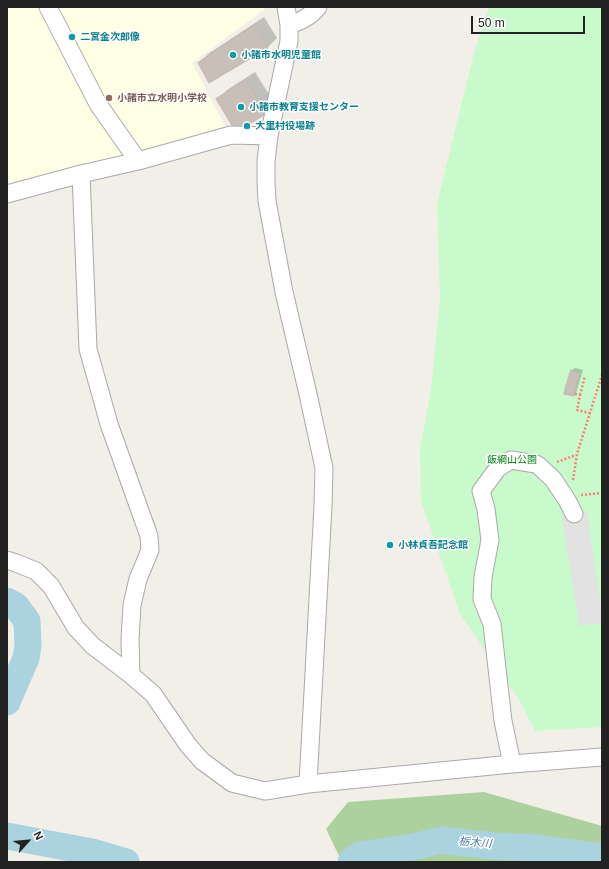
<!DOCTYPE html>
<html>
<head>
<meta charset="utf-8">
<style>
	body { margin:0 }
	#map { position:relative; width:609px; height:869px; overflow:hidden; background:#f2efe9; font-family:Helvetica,sans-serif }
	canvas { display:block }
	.frame { position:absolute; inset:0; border:8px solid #222; pointer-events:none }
	.north { position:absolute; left:8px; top:821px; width:40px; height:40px; -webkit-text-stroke:3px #fff; paint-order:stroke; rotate:63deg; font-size:11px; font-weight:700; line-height:16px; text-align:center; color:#222 }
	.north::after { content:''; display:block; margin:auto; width:14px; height:18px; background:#222; clip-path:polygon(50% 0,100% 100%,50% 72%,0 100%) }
	.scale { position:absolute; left:471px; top:16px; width:114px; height:18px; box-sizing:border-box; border:2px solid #222; border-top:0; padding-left:5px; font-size:12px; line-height:14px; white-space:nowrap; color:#222; -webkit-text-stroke:3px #fff; paint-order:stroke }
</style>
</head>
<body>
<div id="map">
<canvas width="609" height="869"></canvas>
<div class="frame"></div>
<div class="north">N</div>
<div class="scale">50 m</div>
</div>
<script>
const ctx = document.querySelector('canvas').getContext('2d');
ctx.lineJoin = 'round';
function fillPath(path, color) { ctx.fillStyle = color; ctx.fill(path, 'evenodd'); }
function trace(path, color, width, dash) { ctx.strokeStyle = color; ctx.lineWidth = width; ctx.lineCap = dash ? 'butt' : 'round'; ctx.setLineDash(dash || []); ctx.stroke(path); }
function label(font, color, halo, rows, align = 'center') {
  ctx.font = font + ' Helvetica,"Noto Sans JP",sans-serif'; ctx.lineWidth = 3; ctx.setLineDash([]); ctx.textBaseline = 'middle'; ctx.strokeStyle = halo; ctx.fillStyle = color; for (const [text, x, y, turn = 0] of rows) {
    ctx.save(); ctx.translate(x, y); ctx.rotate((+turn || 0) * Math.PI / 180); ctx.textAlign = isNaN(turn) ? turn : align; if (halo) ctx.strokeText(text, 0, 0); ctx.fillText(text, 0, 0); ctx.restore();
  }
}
const education = new Path2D(`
	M7,7H264L265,9L192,63L228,132L7,186Z`);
const forest = new Path2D(`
	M484,792L602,826V862H342L326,829L348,802Z`);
const park = new Path2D(`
	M489,7H602V727L535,731L520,701L460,614L421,501L420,448L431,390L440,297L437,204L474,53Z`);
const parking = new Path2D(`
	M587,512L602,615V623L579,626L562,516Z`);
const shadow = new Path2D(`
	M264,17L277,38L268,47L210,82L199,63L208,54Z
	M255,72L275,104L265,114L217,100L227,90Z
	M575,368L583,370L576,393L574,395L572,370Z`);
const river = new Path2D(`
	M7,601L16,606L27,621L28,646L26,658L7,702
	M7,836L92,852L126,862
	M351,862L360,855L413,847L442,840L492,846L538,848L602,857`);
const building = new Path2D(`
	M254,26L268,48L209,83L198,63Z
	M246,80L266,114L236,132L216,99Z
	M571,370L580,373L574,396L564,394Z`);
const path = new Path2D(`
	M575,394L580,395L577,410L590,413
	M580,395L585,376
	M557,462L576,455
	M573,480L577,454L602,375
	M581,495L602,493`);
const minor = new Path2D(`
	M48,7L98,104L138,161
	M286,7L289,25V41L269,136L266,161V182L267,201L284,292L308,394L324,468L323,506L308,784
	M289,25C301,21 310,17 318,7
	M81,174L88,349L109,424L149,536L150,550L138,579L132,605L130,640L131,675
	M7,194L81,174L138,161L231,135L269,136
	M7,560L16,563L36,571L51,586L76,628L93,646L131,675L153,694L188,745L202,761L232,783L265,791L308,784L512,764L602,757
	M512,764L503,721L492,624L482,599L483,577L490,540L486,509L481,491L498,468L511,460L536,464L539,466L553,479L567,500L574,514`);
const markers = [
	[72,37,4,"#0f9aa8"],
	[233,55,4,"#0f9aa8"],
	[109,98,4,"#8d6e63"],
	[241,107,4,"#0f9aa8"],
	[247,126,4,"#0f9aa8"],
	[390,545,4,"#0f9aa8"]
];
const cultureNames = [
	["二宮金次郎像",80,37],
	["小諸市水明児童館",241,55],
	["小諸市教育支援センター",249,107],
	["大里村役場跡",255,126],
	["小林貞吾記念館",398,545]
];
const educationNames = [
	["小諸市立水明小学校",117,98]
];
const parkNames = [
	["飯綱山公園",512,460]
];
const waterNames = [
	["栃木川",475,843,5]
];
fillPath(education, '#ffffe5');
fillPath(forest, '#add19e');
fillPath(park, '#c8facc');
fillPath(parking, '#e2e2e2');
fillPath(shadow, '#0003');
trace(river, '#aad3df', 27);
fillPath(building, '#c7bfb8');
trace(building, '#c4b6ab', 1);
trace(minor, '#a9a9a9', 19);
trace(path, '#fa8072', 2.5, [2, 2]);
trace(minor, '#fff', 17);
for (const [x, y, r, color] of markers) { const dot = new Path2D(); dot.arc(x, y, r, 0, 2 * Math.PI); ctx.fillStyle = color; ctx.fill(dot); trace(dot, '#fff', 1.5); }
label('bold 10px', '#0d838f', '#fff', cultureNames, 'left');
label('bold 10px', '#785e54', '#fff', educationNames, 'left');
label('10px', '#0c8416', '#fff', parkNames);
label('italic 11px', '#4a7aab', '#fff', waterNames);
</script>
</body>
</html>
